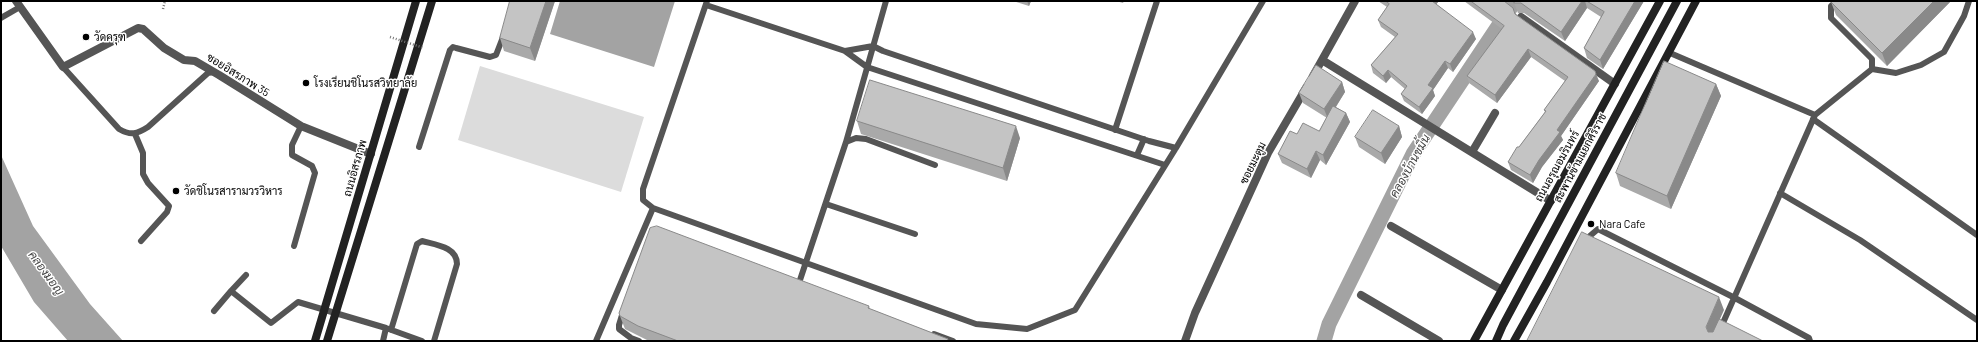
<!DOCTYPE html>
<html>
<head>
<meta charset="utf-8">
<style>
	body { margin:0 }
	#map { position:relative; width:1978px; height:342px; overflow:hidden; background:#fff; font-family:Barlow,sans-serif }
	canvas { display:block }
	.frame { position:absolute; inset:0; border:2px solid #000; pointer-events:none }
</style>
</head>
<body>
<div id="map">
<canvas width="1978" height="342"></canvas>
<div class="frame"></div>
</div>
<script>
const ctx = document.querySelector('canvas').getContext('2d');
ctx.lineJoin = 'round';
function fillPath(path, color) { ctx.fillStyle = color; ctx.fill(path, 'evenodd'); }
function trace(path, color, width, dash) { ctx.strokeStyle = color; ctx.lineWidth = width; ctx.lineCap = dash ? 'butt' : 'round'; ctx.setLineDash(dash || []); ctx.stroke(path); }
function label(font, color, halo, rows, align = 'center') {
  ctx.font = font + ' Barlow,Sarabun,sans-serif'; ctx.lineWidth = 3; ctx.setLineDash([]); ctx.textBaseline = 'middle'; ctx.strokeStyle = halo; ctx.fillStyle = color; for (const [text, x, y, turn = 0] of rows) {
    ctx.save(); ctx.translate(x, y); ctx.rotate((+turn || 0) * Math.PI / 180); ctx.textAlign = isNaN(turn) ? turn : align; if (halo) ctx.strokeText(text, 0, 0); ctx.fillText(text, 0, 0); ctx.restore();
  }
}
const green = new Path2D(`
	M480,66L644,117L621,192L458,140Z`);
const water = new Path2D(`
	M560,1H675L654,67L550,34Z
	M1,155L33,226L90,304L123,341H68L34,302L1,246Z`);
const canal = new Path2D(`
	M1324,341L1329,324L1413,154L1515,1`);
const path = new Path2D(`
	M163,9L165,1`);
const lane = new Path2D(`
	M707,1L643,189V200L653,208L976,324L1027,329L1075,310L1176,148L1263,1
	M706,5L845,51L867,67L1165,165
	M1,18L20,7
	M845,51L873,46L883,51L1149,141L1176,148
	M1670,53L1815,115
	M63,67L119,129C131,136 137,134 148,127L208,73L213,72
	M1872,69L1896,73L1921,65L1944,52L1964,16L1969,1
	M1813,119L1977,235
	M1115,130L1157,1
	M135,134L143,153V174L148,183L169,206L167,212L141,241
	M846,142L886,1
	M419,147L450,50L453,47L456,48L490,57L496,55L503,37
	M1137,155L1144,139
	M1780,193L1860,240L1977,320
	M826,204L915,234
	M1584,241L1598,229L1735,298L1809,338L1810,341
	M294,246L315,173L312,166L292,155V145L301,126
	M246,275L231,291L271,323L298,302L386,328L422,341
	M799,283L846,142L856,138L866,139L935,165
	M214,311L231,291
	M623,312L619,325V329L631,338L639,341
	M391,330L417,244L422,241C437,245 457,247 457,264L434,341
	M934,334L953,341
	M383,341L386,328
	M596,341L653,208
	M1715,341L1815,115L1872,69V59L1831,18V6L1837,1`);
const street = new Path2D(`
	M16,1L63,67L138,28L143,29L164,48L184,60L195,61L219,75L301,126L371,154
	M1521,17L1615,84
	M1322,60L1551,201
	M1313,76L1355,1
	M1472,152L1495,113
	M1391,226L1502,290
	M1361,295L1439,341
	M1185,341L1195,313L1268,153L1306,88`);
const secondary = new Path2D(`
	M315,341L416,1
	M327,341L432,1
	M1474,341L1660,1
	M1496,341L1503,325L1677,1
	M1514,341L1547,282L1696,1`);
const pathBridge = new Path2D(`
	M390,37L424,48`);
const wall = new Path2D(`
	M510,1H555L535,61L504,51L500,38Z
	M1013,1H1031L1029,6Z
	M1116,1H1124L1123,3Z
	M1378,1H1439L1436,4L1476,39L1453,72L1448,68L1433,90L1435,96L1422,114L1404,101L1401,94L1405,89L1391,77L1386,83L1373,73L1371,65L1395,37L1381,27L1378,20L1387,7Z
	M1464,1H1504L1513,8L1516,14L1599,81L1561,136L1563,140L1542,167L1533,183L1511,170L1508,162L1519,147L1545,112L1544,110L1565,81L1531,57L1497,103L1469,83L1467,76L1502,29Z
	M1516,1H1644L1603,69L1587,58L1584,48L1601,17L1587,8L1565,41L1524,13H1518L1514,3Z
	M1951,1L1887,66L1836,15L1831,2Z
	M1342,82L1345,92L1336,107L1346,113L1350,122L1326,165L1320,160L1311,178L1282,163L1278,154L1297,134L1319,131L1327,118L1303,103L1299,93Z
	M1716,84L1721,96L1671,209L1620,186L1616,173Z
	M857,121L1020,138L1007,181L861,134Z
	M1399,126L1402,137L1385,164L1359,147L1355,137Z
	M869,306L870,309L948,339V341H649L625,329L620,316Z`);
const shadedWall = new Path2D(`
	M546,1H555L535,61L530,48Z
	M1027,1H1031L1029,6Z
	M1431,1H1439L1433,8Z
	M1582,1H1585L1587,8L1565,41L1561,32Z
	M1635,1H1644L1603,69L1600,60Z
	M1934,1H1951L1887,66L1882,53Z
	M1473,32L1476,39L1453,72L1450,64Z
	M1528,49L1531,57L1497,103L1495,95Z
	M1445,61L1448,68L1433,90L1435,96L1422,114L1419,107L1428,85Z
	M1388,70L1391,77L1386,83L1383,76Z
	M1596,74L1599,81L1561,136L1563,140L1542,167L1533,183L1530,175L1557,130Z
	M1342,82L1345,92L1328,119L1324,109Z
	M1716,84L1721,96L1671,209L1667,196Z
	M1346,113L1350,122L1326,165L1323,155Z
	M1016,126L1020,138L1007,181L1003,168Z
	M1399,126L1402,137L1385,164L1381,153Z
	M1316,151L1320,160L1311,178L1307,169Z
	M1719,297L1724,310L1711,339L1706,327Z`);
const building = new Path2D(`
	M510,1H546L530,48L500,38Z
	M1386,1H1432L1473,32L1450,64L1445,61L1428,85L1433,88L1419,107L1401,94L1407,86L1388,70L1383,76L1371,65L1398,34L1378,20L1389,4Z
	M1471,1H1504L1513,8L1515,14L1595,71L1596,74L1557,130L1560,132L1539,160L1530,175L1508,162L1517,147H1519L1546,111L1544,110L1568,77L1528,49L1495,95L1467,76L1504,26Z
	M1516,1H1582L1561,32L1521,3H1514Z
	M1587,1H1635L1600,60L1584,48L1604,12Z
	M1832,1H1934L1882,53L1831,2Z
	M1664,61L1716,84L1667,196L1616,173Z
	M1316,65L1342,82L1324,109L1299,93Z
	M870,80L1016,126L1003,168L857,121Z
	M1333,106L1346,113L1323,155L1316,151L1307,169L1278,154L1290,131L1297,134L1303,123L1319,131Z
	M1373,110L1399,126L1381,153L1355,137Z
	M657,226L869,306L868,308L948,339L947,341H678L638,326L620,316L619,313L650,228Z
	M1582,232L1719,297L1706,327L1708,332H1713L1719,319L1763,341H1527Z`);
const markers = [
	[86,37,4,"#000"],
	[306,83,4,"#000"],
	[176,191,4,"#000"],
	[1591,224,4,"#000"]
];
const poiNames = [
	["วัดครุฑ",94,37],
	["โรงเรียนชิโนรสวิทยาลัย",314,83],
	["วัดชิโนรสารามวรวิหาร",184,191],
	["Nara Cafe",1599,224]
];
const streetNames = [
	["ซอยอิสรภาพ 35",238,75,32],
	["สะพานข้ามแยกศิริราช",1580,158,-62],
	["ซอยมะตูม",1253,163,-64],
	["ถนนอรุณอมรินทร์",1557,166,-61],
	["ถนนอิสรภาพ",355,168,-74]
];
const waterNames = [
	["คลองบ้านขมิ้น",1410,166,-61],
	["คลองมอญ",46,273,54]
];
fillPath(green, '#dcdcdc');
fillPath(water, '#a3a3a3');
trace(canal, '#a3a3a3', 15);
trace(path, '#777', 2.5, [1, 2]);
trace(lane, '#555', 6);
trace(street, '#555', 8);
trace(secondary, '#222', 8);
trace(pathBridge, '#777', 2.5, [1, 2]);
fillPath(wall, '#a9a9a9');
fillPath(shadedWall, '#898989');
fillPath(building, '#c4c4c4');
trace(building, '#898989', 1);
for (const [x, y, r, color] of markers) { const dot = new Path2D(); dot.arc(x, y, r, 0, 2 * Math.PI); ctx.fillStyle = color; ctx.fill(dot); trace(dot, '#fff', 1.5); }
label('11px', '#000', '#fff', poiNames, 'left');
label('11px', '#000', '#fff', streetNames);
label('italic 12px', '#444', '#fff', waterNames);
</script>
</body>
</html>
